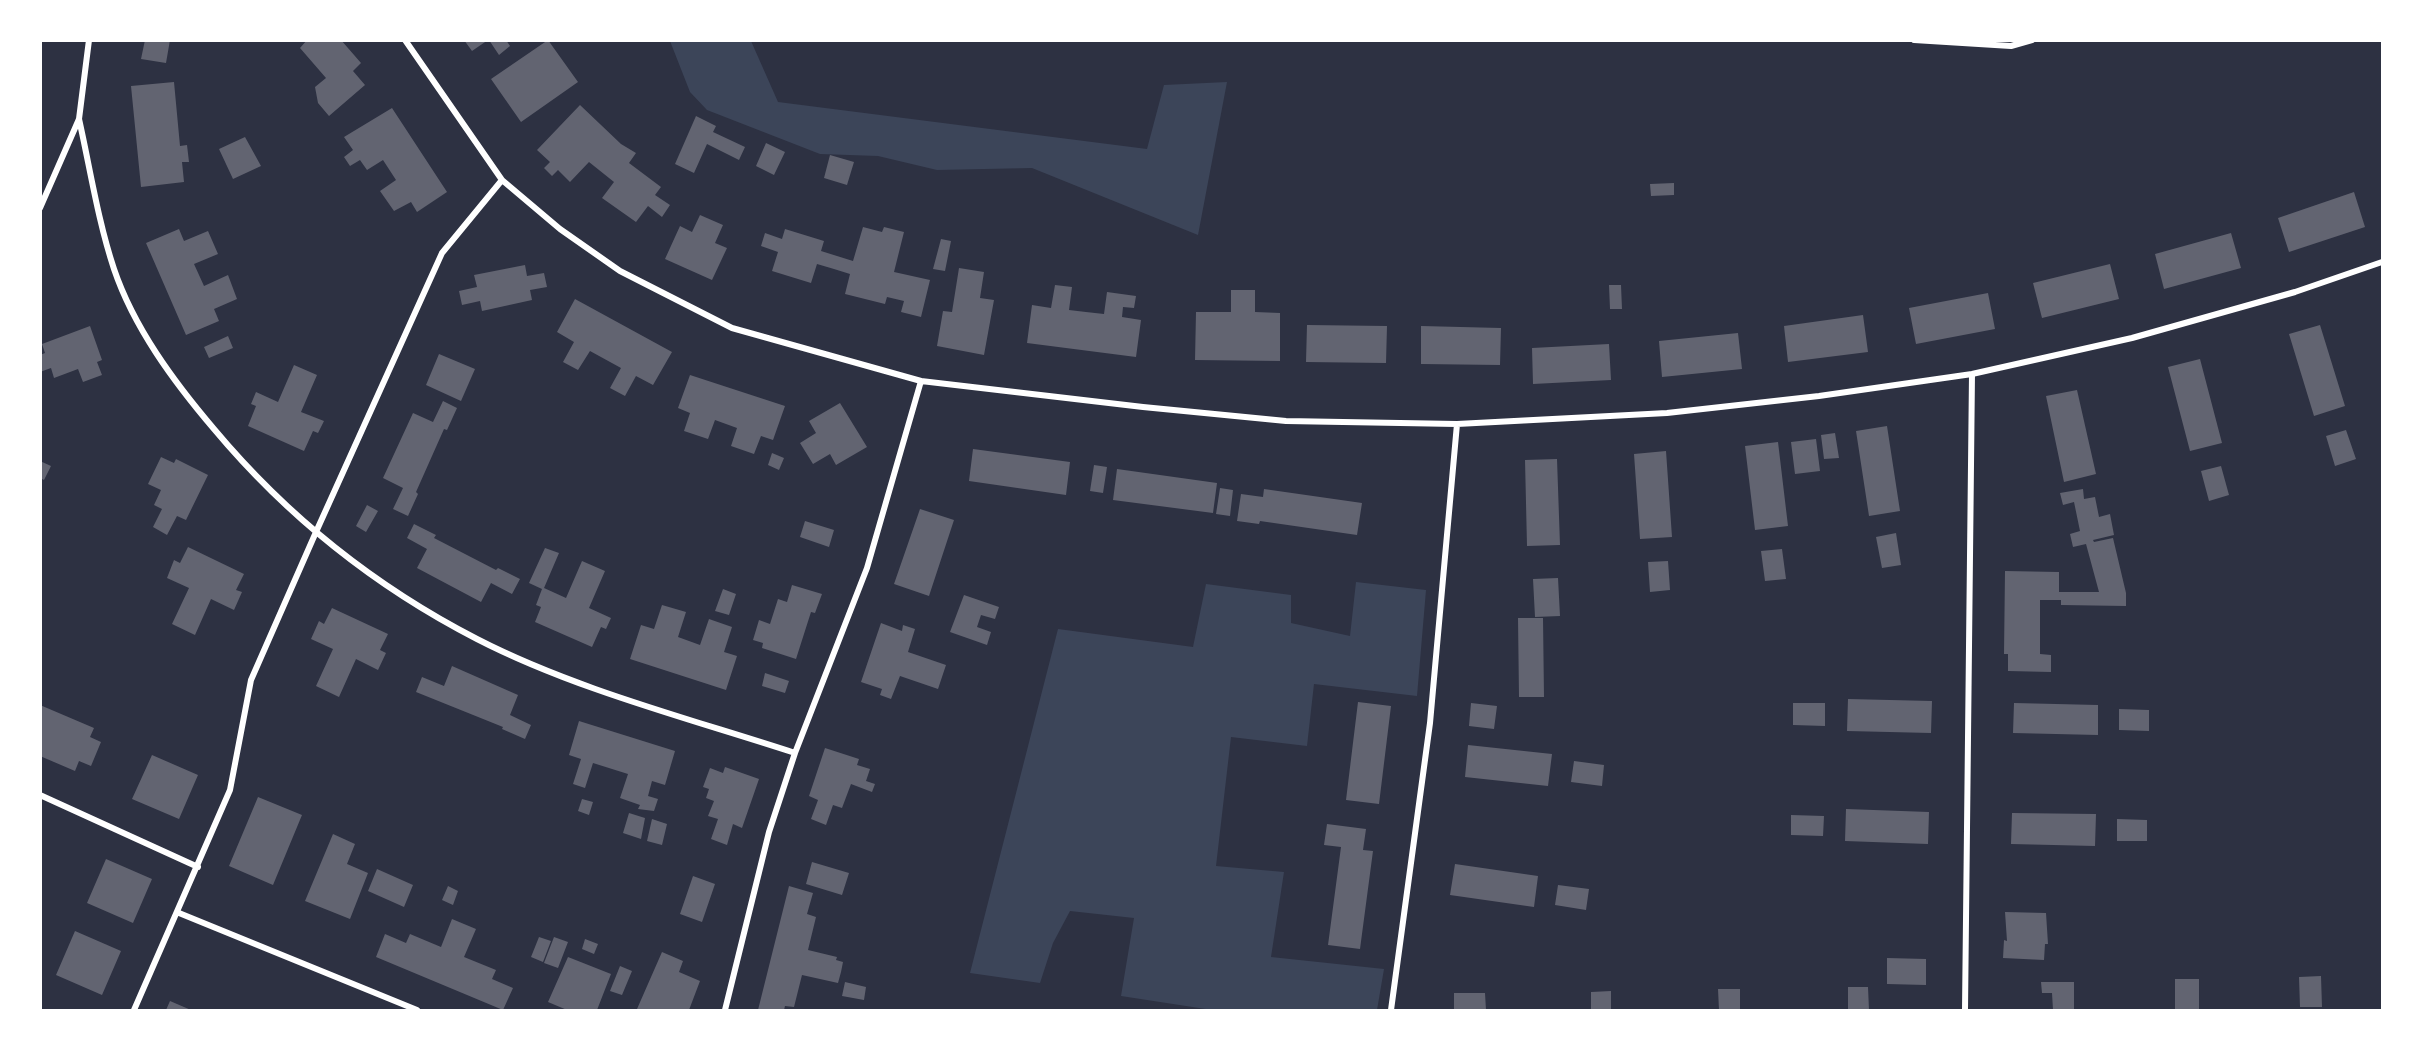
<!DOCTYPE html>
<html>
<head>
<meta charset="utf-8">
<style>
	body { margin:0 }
	#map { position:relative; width:2423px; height:1051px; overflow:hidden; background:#2d3142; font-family:Mulish,sans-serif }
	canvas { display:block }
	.frame { position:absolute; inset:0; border:42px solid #fff; pointer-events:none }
</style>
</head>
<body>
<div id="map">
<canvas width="2423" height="1051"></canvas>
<div class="frame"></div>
</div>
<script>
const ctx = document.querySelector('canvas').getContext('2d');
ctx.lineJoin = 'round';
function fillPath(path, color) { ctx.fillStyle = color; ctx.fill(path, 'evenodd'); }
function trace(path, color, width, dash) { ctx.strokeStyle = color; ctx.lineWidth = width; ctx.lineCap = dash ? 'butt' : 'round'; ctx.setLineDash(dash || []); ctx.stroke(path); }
const green = new Path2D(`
	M670,41H751L778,102L1147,149L1164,85L1227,82L1198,235L1032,168L937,170L878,156L820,154L707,110L690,92Z
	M1356,582L1426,590L1417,696L1314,684L1307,746L1231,737L1216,866L1284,872L1271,957L1384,969L1377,1010H1212L1121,996L1134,918L1070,911L1053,943L1040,983L970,973L1058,629L1193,647L1206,584L1291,595V623L1350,636Z`);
const building = new Path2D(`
	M145,40H170L166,63L141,59Z
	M307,40H341L361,63L353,71L365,85L329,116L318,103L315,87L326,78L300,48Z
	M464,40H488L472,51Z
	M489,40H506L510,46L499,55Z
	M548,40L578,82L521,122L491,79Z
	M174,82L180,146L187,145L189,162H182L184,182L141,187L131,86Z
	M580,105L621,144L636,153L629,163L661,187L655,195L670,205L662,217L648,206L636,222L602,198L614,182L589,162L570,182L558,170L552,176L544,168L550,162L537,150Z
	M392,108L447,192L417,212L411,202L394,211L380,191L396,180L383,160L367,170L360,160L350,166L344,157L353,150L344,137Z
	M696,116L716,126L713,132L745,147L739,160L707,144L694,173L675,164Z
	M245,137L261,166L233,179L219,149Z
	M766,143L785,152L774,175L756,166Z
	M830,155L854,162L847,185L824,178Z
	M1674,183V195L1651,196L1650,184Z
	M2354,192L2365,227L2289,252L2278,218Z
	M700,215L723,225L715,243L727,248L712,280L665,259L680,226L692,232Z
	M863,227L882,232L884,227L904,232L894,272L930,280L921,317L901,312L904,301L887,297L885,304L845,294L850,274L834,269L817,264L811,283L772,271L778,252L761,246L765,233L782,239L785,229L824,241L821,251L853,261Z
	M179,229L184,241L208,231L218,254L194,264L204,286L228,275L237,299L214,309L219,321L186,335L146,243Z
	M2231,233L2241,268L2164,289L2155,254Z
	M941,239L951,241L945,271L933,269Z
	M2110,264L2119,299L2042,318L2033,283Z
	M525,265L527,276L544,273L547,287L530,290L532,300L482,311L480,301L462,305L459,291L477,287L474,275Z
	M959,268L984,272L980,298L994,300L984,355L937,346L943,311L952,312Z
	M1055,285L1072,287L1069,310L1086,312L1104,314L1107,292L1136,296L1134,308L1123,307L1122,317L1141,320L1136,357L1027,343L1032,305L1051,308Z
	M1609,285H1621L1622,309H1610Z
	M1231,290H1255V312L1280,313V361L1195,360L1196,312H1231Z
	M1988,293L1995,329L1916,344L1909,308Z
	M575,299L672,352L653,385L636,376L625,396L610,388L621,368L590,351L578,370L563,362L574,342L557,332Z
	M1863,315L1868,352L1788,362L1784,326Z
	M1307,325L1387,326L1386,363L1306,362Z
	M2320,325L2345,406L2314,416L2289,334Z
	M90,326L102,360L97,362L102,375L83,382L78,369L54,378L51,368L40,372V355L45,353L42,344Z
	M1421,326L1501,328L1500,365L1421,364Z
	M1738,333L1742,369L1662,377L1659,341Z
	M228,336L233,348L209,358L204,347Z
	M1609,344L1611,380L1533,384L1532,348Z
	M439,354L475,369L461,401L426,385Z
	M2200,359L2222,443L2190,451L2168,367Z
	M294,365L317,375L301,412L324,421L318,433L313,431L304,451L248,426L256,406L251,404L256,392L278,402Z
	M690,375L785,406L773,440L761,436L754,454L731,446L737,428L715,420L708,439L684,431L690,413L678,408Z
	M2077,390L2096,474L2064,482L2046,396Z
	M443,401L457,408L447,430L444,429L416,492L418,494L408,516L393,509L403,488L383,478L413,413L433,422Z
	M840,403L867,447L836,465L830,454L813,464L800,443L816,433L809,421Z
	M1887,426L1900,511L1869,516L1856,431Z
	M2346,430L2356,459L2335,466L2326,436Z
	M1835,433L1839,458L1824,459L1821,435Z
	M1816,439L1820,471L1795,474L1791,442Z
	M1778,442L1788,526L1755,530L1745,446Z
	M973,449L1070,462L1066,495L969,481Z
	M1666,451L1672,537L1640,539L1634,454Z
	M772,453L784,458L779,470L768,465Z
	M161,457L174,463L176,459L208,475L186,520L177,516L167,535L153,527L162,509L154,505L161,490L148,484Z
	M1557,459L1560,545L1527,546L1525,460Z
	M40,461L51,466L44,480L40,478Z
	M1094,465L1107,467L1103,493L1090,491Z
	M2221,466L2229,495L2209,501L2201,471Z
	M1117,469L1217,483L1213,513L1113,500Z
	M1220,488L1233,490L1230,516L1216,514Z
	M1264,489L1362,503L1357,535L1260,521L1259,524L1237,521L1241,494L1263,497Z
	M2083,489L2084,499L2095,497L2099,517L2110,514L2114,535L2093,540L2094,542L2113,538L2126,593V606L2061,605V600H2040V654L2051,655V672L2008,671V654H2004L2005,571L2059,572V592H2099L2086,544L2073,547L2070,534L2080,531L2074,502L2063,505L2060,493Z
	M367,505L378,511L366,532L356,526Z
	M920,509L954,520L929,596L894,584Z
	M805,521L834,530L829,547L800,537Z
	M414,524L436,535L434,538L496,570L498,568L520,579L512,594L491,583L481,602L417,568L427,549L407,538Z
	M1896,533L1901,565L1882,568L1876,537Z
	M188,547L244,574L236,590L242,592L234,610L211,599L195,635L172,624L189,588L167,578L174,560L180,563Z
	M545,548L559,553L544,588L566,598L582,561L605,571L589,608L611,618L606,629L601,627L592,647L535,622L541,607L536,605L542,589L529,583Z
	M1782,549L1786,579L1765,581L1761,551Z
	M1668,561L1670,590L1650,592L1648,562Z
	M1558,578L1560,616L1535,617L1533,579Z
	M792,585L822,594L815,613L811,612L796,659L762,648L763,643L753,640L759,620L770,624L778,599L787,602Z
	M723,589L736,594L729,615L715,611Z
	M964,595L999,607L995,619L981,615L977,627L991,632L987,645L950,632Z
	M662,605L686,612L678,637L700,645L709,619L732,627L724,652L737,656L726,690L630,659L641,625L654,629Z
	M332,608L388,634L380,650L386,653L378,670L356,659L339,697L316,686L333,649L311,639L319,621L324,624Z
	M1518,618H1543L1544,697H1519Z
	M881,623L902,631L903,625L915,629L908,652L946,665L938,689L900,676L891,699L880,695L882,689L861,682Z
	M452,666L518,695L510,715L531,725L525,739L502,729L503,727L416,692L422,677L444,686Z
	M765,673L789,681L785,693L762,686Z
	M1848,699L1932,701L1931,733L1847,731Z
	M1358,702L1391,706L1379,804L1346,800Z
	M1471,703L1497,706L1494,729L1469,726Z
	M1793,703H1825V726L1793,725Z
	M2014,703L2098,705V735L2013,733Z
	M40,705L94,728L90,737L101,742L91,766L79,761L75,771L40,756Z
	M2119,709L2149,710V731L2119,730Z
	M579,721L675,751L665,785L652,781L648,796L658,799L654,811L638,809L640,805L620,798L628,774L593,763L585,788L573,784L581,759L569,755Z
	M1468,745L1552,754L1548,786L1465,777Z
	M825,748L859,759L857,765L870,769L866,781L875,784L872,792L851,784L842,808L833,805L826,825L811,819L818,800L809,796Z
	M152,755L198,775L179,819L132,799Z
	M1574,761L1604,765L1602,786L1571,782Z
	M725,767L759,779L742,828L733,824L727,845L711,839L718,819L708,816L714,801L706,798L709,789L703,787L710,768L723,773Z
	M258,797L302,815L273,885L229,866Z
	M582,799L593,802L589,815L578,811Z
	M1846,809L1929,812L1928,844L1845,841Z
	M629,813L645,818L641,839L623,833Z
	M2012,813L2096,814L2095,846L2011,844Z
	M1791,815L1824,816L1823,836L1791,835Z
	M652,819L667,824L662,845L647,841Z
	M2117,819L2147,820V841H2117Z
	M1327,824L1366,829L1363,850L1373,851L1360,949L1328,945L1341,847L1324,845Z
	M333,834L355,844L347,864L368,873L350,919L305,901Z
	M106,859L152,879L133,923L87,903Z
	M812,862L849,873L842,895L806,884Z
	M1455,864L1538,876L1534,907L1450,895Z
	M377,869L413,885L404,907L368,891Z
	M693,876L715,884L702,922L680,914Z
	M1558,885L1589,889L1586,910L1555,905Z
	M448,886L458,891L453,905L442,900Z
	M789,886L813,893L807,914L816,917L808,950L837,957L836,960L843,962L841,972L838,983L802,975L794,1007L785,1006L784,1010H758Z
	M2005,912L2046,913L2048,944H2045L2044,960L2003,958L2004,940L2007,941Z
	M452,919L476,929L464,957L496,970L492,979L513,988L503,1010L376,957L385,934L406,943L410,934L441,947Z
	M75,931L121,951L102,995L56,975Z
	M539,937L551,941L543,962L531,957Z
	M554,937L568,942L558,968L544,963Z
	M585,939L598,944L594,954L582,949Z
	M662,952L683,961L679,972L700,981L689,1010L637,1009Z
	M568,957L611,974L597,1010H567L548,1002Z
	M1887,958L1926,959V985L1887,984Z
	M620,966L632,971L622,995L610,991Z
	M2321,976L2322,1007H2300L2299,977Z
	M2175,979H2199V1010H2175Z
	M845,982L866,987L864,1000L842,996Z
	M2041,982H2074V1010H2053L2052,993H2042Z
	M1848,987H1868L1869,1010H1848Z
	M1718,989H1740V1010H1719Z
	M1611,991V1010H1591V992Z
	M1454,993H1485L1486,1010H1454Z
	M170,1001L191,1010H166Z`);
const minor = new Path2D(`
	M405,40L502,180L560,229L620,271L732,328L921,381L1143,407L1286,421L1457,424L1667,413L1819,396L1972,374L2132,338L2295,292L2382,262
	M1914,40L2011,46L2032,40
	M79,119C90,168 98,221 114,269C134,328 174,382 214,429C286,515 376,587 477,639C574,689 691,719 795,753
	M40,208L79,119L89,40
	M40,795L198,867
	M179,913L417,1010
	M134,1010L230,790L251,680L316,532L442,253L502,180
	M725,1010L769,832L795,753L867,568L921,381
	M1391,1010L1430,723L1457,424
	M1965,1010L1972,374`);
fillPath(green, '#3c4559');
fillPath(building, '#626471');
trace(minor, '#fff', 6);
</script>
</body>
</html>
